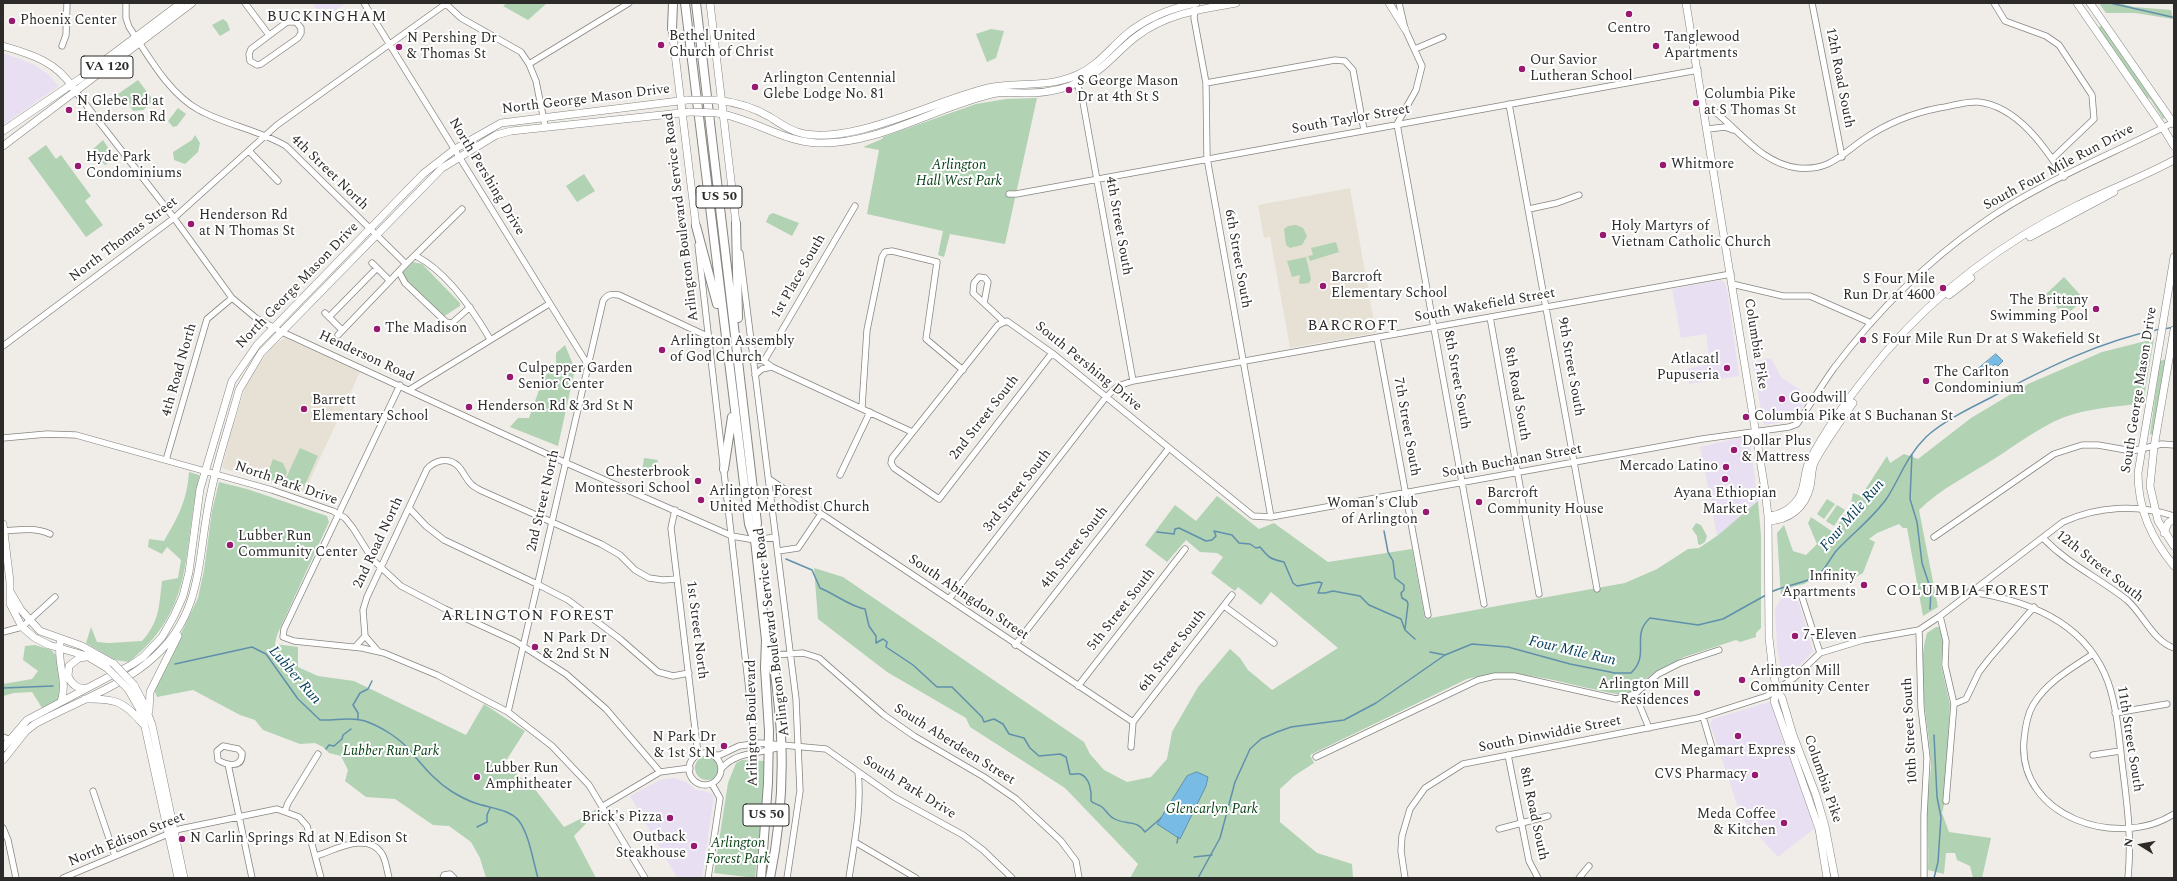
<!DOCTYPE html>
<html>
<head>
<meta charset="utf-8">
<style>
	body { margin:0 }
	#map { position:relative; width:2177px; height:881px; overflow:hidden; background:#f0ede8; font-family:Spectral,serif }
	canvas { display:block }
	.frame { position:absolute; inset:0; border:4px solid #2c2b29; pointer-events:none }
	.north { position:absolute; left:2121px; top:825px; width:40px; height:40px; -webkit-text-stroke:3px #fff; paint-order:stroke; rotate:281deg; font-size:11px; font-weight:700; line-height:16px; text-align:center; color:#2c2b29 }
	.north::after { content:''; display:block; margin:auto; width:14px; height:18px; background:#2c2b29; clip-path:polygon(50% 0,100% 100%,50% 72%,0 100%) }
</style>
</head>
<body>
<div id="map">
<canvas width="2177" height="881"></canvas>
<div class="frame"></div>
<div class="north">N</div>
</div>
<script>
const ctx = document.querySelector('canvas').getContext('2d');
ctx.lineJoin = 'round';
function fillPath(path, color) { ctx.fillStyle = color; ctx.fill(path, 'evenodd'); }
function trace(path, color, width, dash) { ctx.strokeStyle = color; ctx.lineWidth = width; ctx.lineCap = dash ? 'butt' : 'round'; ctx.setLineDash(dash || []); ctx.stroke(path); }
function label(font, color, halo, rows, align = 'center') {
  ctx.font = font + ' Spectral,serif'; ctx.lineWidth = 4; ctx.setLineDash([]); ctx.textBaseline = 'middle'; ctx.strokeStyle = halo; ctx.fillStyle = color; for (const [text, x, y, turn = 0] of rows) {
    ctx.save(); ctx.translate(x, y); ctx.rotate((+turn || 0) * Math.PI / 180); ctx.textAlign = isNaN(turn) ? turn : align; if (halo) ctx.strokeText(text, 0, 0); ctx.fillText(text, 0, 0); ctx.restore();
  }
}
const commercial = new Path2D(`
	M312,3H347L322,19Z
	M3,53L33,64L48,74L59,86L3,125Z
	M1721,280L1724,282L1727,289L1739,376L1689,384L1686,369L1710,364L1706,334L1681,338L1672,289Z
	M1771,358L1781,377L1809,396L1795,418L1790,421L1764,425L1752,362Z
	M1738,438H1747L1750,443L1758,501L1717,536L1700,447Z
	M1791,587H1794L1813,651L1793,672L1784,677L1782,675L1777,648L1775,609L1781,598Z
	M1769,702L1772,703L1782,738L1802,789L1814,829L1778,857L1741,817L1710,724L1713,719Z
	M674,778L686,782L695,789L711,793L714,796L702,878H677L630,796L660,780Z`);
const built = new Path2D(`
	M1350,188L1376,333L1290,348L1270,237L1264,238L1258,205Z
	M285,338L360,372L304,493L222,468L229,440L246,384L257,366L274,345Z`);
const green = new Path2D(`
	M507,3H545L546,4L528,20L503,6Z
	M2099,3H2119L2134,7L2171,10L2173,19L2135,13H2106Z
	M223,19L227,22L230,30L220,36L212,25Z
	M2102,25L2165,118L2163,119L2151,100L2143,94L2098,28Z
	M991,29L1004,31L996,58L987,62L976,34Z
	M138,80L154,101L143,110L133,111L127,100L123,102L118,94Z
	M1037,98L1005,244L950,234L944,257L938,255L943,231L867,214L879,150L863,147L882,139L883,137L976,104L1006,99Z
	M178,108L186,114L177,126L173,127L168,121Z
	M195,135L200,143L198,152L185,164L174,160L173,152L192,140Z
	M103,140L115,158L105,165L92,150Z
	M46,145L56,159L61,155L91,196L85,201L103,225L86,237L28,158Z
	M584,174L595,191L577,202L566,186Z
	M773,213L799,223L792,236L766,222L769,215Z
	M1296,225L1303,228L1307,236L1302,245L1290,248L1286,245L1284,229L1288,226Z
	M1336,242L1339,252L1310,261L1308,256L1313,255L1311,248Z
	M1306,257L1311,279L1309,283L1301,284L1299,283L1300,275L1292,277L1287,261Z
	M413,262L422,264L427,269L460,303V306L443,317L402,280L401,274Z
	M2064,277L2084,299L2065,316L2045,295Z
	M2154,339L2143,403C2116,407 2087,408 2062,418C2038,428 2016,445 1994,459C1969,475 1940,489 1919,510L1938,607L1923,616L1907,528H1903L1899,524L1877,533L1869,539L1875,542L1863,573L1847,582L1842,570L1828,577L1825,573L1804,584L1791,587L1781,598L1777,533L1784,525L1793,551L1806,555L1817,544L1808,523L1811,517L1833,532L1850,507L1853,493L1861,496L1887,456L1890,463L1904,454L1918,459L1971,418L2028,384L2102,352Z
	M565,345L575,369L558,446L510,427L518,418H529L544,376L556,368V353Z
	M2166,359L2153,435L2150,434L2160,361Z
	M300,448L318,456L304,487L286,479L278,483L271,479L267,475L273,459L283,463L287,472L285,477L286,478Z
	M644,458L658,460L655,473L642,471Z
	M189,472L199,475V478C182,553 196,608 129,662L115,660L86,643L91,627L97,642L109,643L142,641C160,621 159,605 162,581L178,578L181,560L167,547L162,554L148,547L149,539L164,541C178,517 187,501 189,472Z
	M219,482L247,489L327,516L329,522L277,635L275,644L298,647V667L318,676L354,681L466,735L484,704L525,731L504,764L534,788L564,827L582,818L598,808L599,810L574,836L596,878H486L480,858L471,842L449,826L433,825L395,799L366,797L345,781L348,770L341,756L329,753L323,747L315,743L300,744L263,730L255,720L240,715L193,690L157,697L154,690L198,598L204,570L212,511Z
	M1217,496L1259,529L1274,523L1328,562L1412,549L1425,619L1625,583L1657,569L1688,549L1699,548L1717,536L1758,501L1761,536V628L1756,633V637L1740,642L1736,640L1684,657L1655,672L1639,684L1633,693L1623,695C1569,687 1521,664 1467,679L1310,755L1314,763L1294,776L1280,789V822L1317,853L1352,864L1353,878H1130L1138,864L1065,788L970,727L966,718L887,672L818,619L814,568L843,577L1084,742L1090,754L1104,770L1127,782L1151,777L1167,759L1172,732L1198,687L1230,649L1240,658L1248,670L1272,690L1338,648L1271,592L1261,605L1238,587L1235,591L1211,573L1223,557L1217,553L1200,552L1186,540L1167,562L1145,545L1175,505L1196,521Z
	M1827,499L1835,504L1824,519L1817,514Z
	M1837,505L1845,510L1834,526L1826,521Z
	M1696,523L1701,525L1707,536L1705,542L1700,545L1698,544L1697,536L1692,529Z
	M1936,627H1940L1943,642L1941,665L1950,705L1944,805L1942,813L1949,832L1991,838L1982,878H1973L1970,866L1957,860L1955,853H1946L1944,874L1928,870C1929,849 1927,828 1927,806C1927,792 1931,778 1931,763C1929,723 1915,672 1927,633Z
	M35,645L51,650L57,656L63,688L58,700L42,708L32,692L14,693L3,696V684L32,679L38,671L23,660L25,646Z
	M695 768a12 12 0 1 1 24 0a12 12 0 1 1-24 0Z
	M742,760L764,761L762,812L755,878L714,873L728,783L736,763Z`);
const water = new Path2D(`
	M1996,354L2003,361L1998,366L1995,364L1984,375L1978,369Z
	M1197,772L1208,777L1206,786L1180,839L1157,824L1187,776Z`);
const stream = new Path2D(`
	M2110,3L2172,17
	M2164,329L2174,327
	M1912,454L1910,499L1917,522L1922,563L1931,590L1930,609
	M1384,531L1388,552L1393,561L1395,578L1404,585V590L1401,593L1402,598L1407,601L1408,604L1405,629
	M1157,532L1174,534L1175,529L1179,528L1206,541L1212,540L1216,536L1214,531L1232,535L1239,543L1250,544L1256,548L1260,547C1269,558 1270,559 1284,562L1293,583L1297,586L1319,582L1322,583L1318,593H1325L1333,591L1360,596L1369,605L1401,619L1405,630L1415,639
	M786,559L812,570L820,588C835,594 851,607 865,609L869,626L876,636V643L883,639L887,642L886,647L913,665L937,687H952L982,717L984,722L994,719L1003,724L1009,734L1024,738L1030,748L1039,756L1060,754L1066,757L1070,774C1073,775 1077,773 1080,774C1090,777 1092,793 1091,801C1094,804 1098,804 1102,807C1105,809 1108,815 1113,818C1125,826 1135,818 1145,832L1161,818
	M1771,592C1786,584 1809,584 1821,572C1827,566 1831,557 1837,550C1853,533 1873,518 1887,498C1901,476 1906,457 1926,437C1942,422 1970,408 1990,398C2044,369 2100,341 2160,329
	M1430,652L1445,655
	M175,664L252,647L266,654L298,699L320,720C335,721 350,716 365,721C382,727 401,739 412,753C424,767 435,781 451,791C459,796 466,800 475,803C489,808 510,809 519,821C529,834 533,861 538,878
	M3,688L53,686
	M358,720V713L353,705L360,693L368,689L372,681
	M1934,735L1937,797L1941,817L1938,862L1934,878
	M326,749L329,745L334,746L342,739L343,735L351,729
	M477,827L487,822V815L490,808
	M1177,843L1178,837
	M1194,857L1212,855
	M1198,878L1220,838L1235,782L1250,749L1261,739L1277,732L1291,727L1344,720L1376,703L1445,655L1472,644L1508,647L1570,664L1615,673H1631C1651,654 1630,636 1650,618L1698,625L1723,619L1766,595`);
const minor = new Path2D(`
	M126,3V18L129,27C148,55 168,93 199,110C226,125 259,130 286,146L406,264L462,209
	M245,3L269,35
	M364,3L588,365
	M445,3L461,18L521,52L529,64L536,81L545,126
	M1399,3L1405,29L1422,66L1416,90L1397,124L1484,604
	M1812,3L1842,157
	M1994,3L2005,21L2046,36L2059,45L2092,95L2094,119L2052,159
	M1195,9L1194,18L1206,83L1207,158L1271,517
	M287,22H296L301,28V33L298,38L261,64L257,65L250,61L249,54L251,49Z
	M62,46L66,35L67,3
	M1415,49L1443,37
	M529,64L629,3
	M1076,80L1083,102L1133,381
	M1206,83L1335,60L1345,61L1353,70L1364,130
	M76,92L174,218L232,298L256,318L282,332L564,462L732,536L755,540L776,537
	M1509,104L1597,589
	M1705,110L1714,111C1740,131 1762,164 1798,168C1829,171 1841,155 1864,139C1886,124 1913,113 1939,108C1952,106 1966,101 1978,102C2017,106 2045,147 2064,177
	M1708,129L1725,127L1733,130
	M249,151L278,181
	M1009,194H1016L1698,70
	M1529,209L1557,203L1579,195
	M698,245L755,743
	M740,253L796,699L800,791L787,878
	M416,256C447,272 473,310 490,339
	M372,263L377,268
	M399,272L405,283L446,322L452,323L470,307
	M1732,284L1783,296H1810L1871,323
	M984,303L988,282L985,278L979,277L974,283L973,293L1003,321
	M325,313L329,317
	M1490,317L1539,594
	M342,330L329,317L377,268L390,281
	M338,335L406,264
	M1377,338L1428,615
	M3,346L174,218L277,125L447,3
	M1052,353L939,499L894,468L891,463L892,458L998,325L1007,321L1052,353L1253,516L1271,517L1702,439L1789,427L1797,424C1810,405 1821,386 1834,368C1875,314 1925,263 1981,224C2038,183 2111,155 2174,122
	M753,359L764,361L772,367L912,432
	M764,361L855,206
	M755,375L762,369L772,367
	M400,385L284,629L283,637L294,641L362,648L384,653L437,675L508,712L552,746L589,785L645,878
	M409,390L549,304
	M862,407L867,330L882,257L885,252L892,251L937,262L926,339L963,370
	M3,438L47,434L76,435L272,490L333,511L345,518L353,528L373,560L401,586L445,609L515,641L566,674L606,709L660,772
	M166,460L207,319L232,298
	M840,475L870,412
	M769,479L1133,722L1131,747
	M771,496L778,492L787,491
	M409,508L426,526L444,540L537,584L568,600L620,639L658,672L673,676L689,673
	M675,510L671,528L698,754
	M3,531C20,530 34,527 50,534
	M1934,537L2054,454L2082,445H2098L2132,451L2162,444L2174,445
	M2043,538C2069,565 2098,577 2127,600C2143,614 2153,641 2174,648
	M778,551L798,548L821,514
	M1970,592C2028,600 2086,622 2108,682C2117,708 2119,736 2122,763C2127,803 2132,837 2128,878
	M1801,594L1820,653
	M949,599L1106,397L1118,386L1133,381L1731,274
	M1224,606L1274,643
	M1940,616L1946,641L1945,665L1954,704L1946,801
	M1919,630L1921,708L1927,758L1924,815V878
	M3,632L22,627L55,597
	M1015,645L1169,448
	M355,647L365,636
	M378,651L365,636L363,610L367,597L427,469C434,461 448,456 458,466C463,471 466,479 471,484C474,487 478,489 482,491L601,544L620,555L635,570L649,578L663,580L677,579
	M2093,654C2070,669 2047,682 2033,705C2027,715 2025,729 2024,740C2017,817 2118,850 2174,814
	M772,655L803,653L819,658L884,715L914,736L984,777L1016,799L1061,841L1076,861L1079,878
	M1078,686L1185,549
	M1635,694L1649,728
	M1954,704L1966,699L1979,672L1989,659L2034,607
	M508,712L603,301C607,294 611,294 619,295L709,337
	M2115,713L2167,704
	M1703,717L1713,751
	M1133,722L1232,595
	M3,737L14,741
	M223,746L238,749L242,753C243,768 228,766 218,760L217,751Z
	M689 769a16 16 0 1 1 32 0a16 16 0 1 1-32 0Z
	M713,755H720L739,746L760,743L826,749L894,797L963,835L983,850L1012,878
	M1508,755L1529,861L1538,878
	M2093,755L2120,751
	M1316,757L1478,680L1495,676H1514L1616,699L1635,694L1658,674L1680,663L1719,650
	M228,764L252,878
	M722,768C738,750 761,755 782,746
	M93,791L115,856
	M603,806L660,772L690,768
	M285,811L288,803L318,754
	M3,828L8,840L16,878
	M1499,829L1548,816
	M855,842L916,878
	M316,856C335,850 368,831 382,854C386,860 387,871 389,878
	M63,878L180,829L277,809L299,817L307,826L321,878
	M443,878L444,875L450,874L454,878
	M708,878L720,798L712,784
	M849,878C854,844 862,807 858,772
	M1405,878L1401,851L1402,836L1410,809L1425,788L1463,764L1698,718L1767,696L1794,678L1820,653L1863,640L1919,630L1940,616L2063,522C2098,506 2137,504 2174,516
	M1579,878L1589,866`);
const major = new Path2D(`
	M710,3L736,223
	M1389,3L1405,29
	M1686,3L1765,490L1768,516L1769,638L1773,672L1777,690L1782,698L1793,735L1816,795L1825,826L1835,878
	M2077,3L2160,123L2174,146
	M2090,3L2174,124
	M672,29L696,226
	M3,46C31,54 57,62 73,88
	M716,100C735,102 753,107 770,117C781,124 792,132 805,134C858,143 936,100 988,88C1019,81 1045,89 1077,75C1098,66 1111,47 1128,33C1148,17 1172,8 1196,3
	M717,113C752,118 783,142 818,143C878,145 935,107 992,94C1004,91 1016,93 1028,93C1047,93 1066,89 1083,80C1105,69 1118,50 1137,36C1166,14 1201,9 1236,3
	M3,131L81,78L181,3
	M3,146L192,3
	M2030,237L2114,192
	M2174,257L2138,473C2138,509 2151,538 2174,566
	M1949,295L1971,278
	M2174,330L2154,447L2150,486L2158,521L2174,546
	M1768,516C1781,515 1790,510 1798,499C1806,488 1803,474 1809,462C1826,427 1860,383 1885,353C1938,291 2005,241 2078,205C2110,189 2143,177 2174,160
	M1768,521C1789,520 1805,508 1810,487C1812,479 1811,471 1814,463C1825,442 1840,422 1853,403
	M3,524L10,582V604L22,627L35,638L49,645L87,656L107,668
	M2164,533L2168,523L2174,519
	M11,593L21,610L40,631L82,646L114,664
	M60,643C57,664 68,681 61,702
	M86,657L79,658L69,666L68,676C71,684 78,690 87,688
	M134,685L144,704L152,725L184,878
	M128,689L139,708L145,727L178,878
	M1777,690L1774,701L1819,829L1827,878
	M85,699C113,698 124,701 142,723
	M149,711L150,692L178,636
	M3,748L27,720L131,665L143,657L162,637L174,616L183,596L189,572L200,489L232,381L257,345L423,174L455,149L501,123L687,100
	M3,760L26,731L35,724C73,703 123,686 154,657C205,612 197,553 211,492C218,458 230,424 239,390L261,353L442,168L496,135L511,131L690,112`);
const highway = new Path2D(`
	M685,3L749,524L754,538
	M696,3L757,523L755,540L766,640L765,668L769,731L768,783L761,878
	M672,29L673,3
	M736,223L738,318
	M696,226L717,304
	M724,469L732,417
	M767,642C774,661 776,679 778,699C785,759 782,819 770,878`);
const majorBridge = new Path2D(`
	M687,100H716
	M690,112L717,113
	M114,664L134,685
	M107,668L128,689`);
const markers = [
	[1629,14,4,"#981970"],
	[12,21,4,"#981970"],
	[661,45,4,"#981970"],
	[1656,46,4,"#981970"],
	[399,47,4,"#981970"],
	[1522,69,4,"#981970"],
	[755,87,4,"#981970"],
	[1069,90,4,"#981970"],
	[1696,103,4,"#981970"],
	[69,110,4,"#981970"],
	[1663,165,4,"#981970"],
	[78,166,4,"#981970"],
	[191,224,4,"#981970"],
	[1603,235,4,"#981970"],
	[1323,286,4,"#981970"],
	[1943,288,4,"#981970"],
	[2096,309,4,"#981970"],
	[377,329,4,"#981970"],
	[1863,340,4,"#981970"],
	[662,350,4,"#981970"],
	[1727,368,4,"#981970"],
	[510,377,4,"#981970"],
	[1926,381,4,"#981970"],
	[1782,399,4,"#981970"],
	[469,407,4,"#981970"],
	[304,409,4,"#981970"],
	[1746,417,4,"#981970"],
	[1734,450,4,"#981970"],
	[1726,467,4,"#981970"],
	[1725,479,4,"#981970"],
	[698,481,4,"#981970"],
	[701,500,4,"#981970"],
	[1479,502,4,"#981970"],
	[1426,512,4,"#981970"],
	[230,545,4,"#981970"],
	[1864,585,4,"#981970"],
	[1795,636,4,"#981970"],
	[535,647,4,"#981970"],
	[1742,680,4,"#981970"],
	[1697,693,4,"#981970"],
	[1738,736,4,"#981970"],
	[724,746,4,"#981970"],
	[1755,775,4,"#981970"],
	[477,777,4,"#981970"],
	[670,818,4,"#981970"],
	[1784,823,4,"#981970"],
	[182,839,4,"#981970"],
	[694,846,4,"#981970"]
];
const shields = [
	[107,67,52],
	[719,197,46],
	[766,815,46]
];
const shieldNames = [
	["VA 120",107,67],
	["US 50",719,197],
	["US 50",766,815]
];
const poiNames = [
	["Phoenix Center",20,21],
	["Centro",1629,29,"center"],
	["Bethel United",669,37],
	["Church of Christ",669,53],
	["Tanglewood",1664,38],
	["Apartments",1664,54],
	["N Pershing Dr",407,39],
	["& Thomas St",407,55],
	["Our Savior",1530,61],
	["Lutheran School",1530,77],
	["Arlington Centennial",763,79],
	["Glebe Lodge No. 81",763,95],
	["S George Mason",1077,82],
	["Dr at 4th St S",1077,98],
	["Columbia Pike",1704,95],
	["at S Thomas St",1704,111],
	["N Glebe Rd at",77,102],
	["Henderson Rd",77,118],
	["Hyde Park",86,158],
	["Condominiums",86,174],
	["Whitmore",1671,165],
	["Henderson Rd",199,216],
	["at N Thomas St",199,232],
	["Holy Martyrs of",1611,227],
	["Vietnam Catholic Church",1611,243],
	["Barcroft",1331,278],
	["Elementary School",1331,294],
	["S Four Mile",1935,280,"right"],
	["Run Dr at 4600",1935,296,"right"],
	["The Brittany",2088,301,"right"],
	["Swimming Pool",2088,317,"right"],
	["The Madison",385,329],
	["S Four Mile Run Dr at S Wakefield St",1871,340],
	["Arlington Assembly",670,342],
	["of God Church",670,358],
	["Atlacatl",1719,360,"right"],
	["Pupuseria",1719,376,"right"],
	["Culpepper Garden",518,369],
	["Senior Center",518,385],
	["The Carlton",1934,373],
	["Condominium",1934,389],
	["Goodwill",1790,399],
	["Barrett",312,401],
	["Elementary School",312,417],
	["Henderson Rd & 3rd St N",477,407],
	["Columbia Pike at S Buchanan St",1754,417],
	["Dollar Plus",1742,442],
	["& Mattress",1742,458],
	["Mercado Latino",1718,467,"right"],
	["Chesterbrook",690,473,"right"],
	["Montessori School",690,489,"right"],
	["Arlington Forest",709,492],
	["United Methodist Church",709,508],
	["Barcroft",1487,494],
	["Community House",1487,510],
	["Ayana Ethiopian",1725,494,"center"],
	["Market",1725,510,"center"],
	["Woman's Club",1418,504,"right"],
	["of Arlington",1418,520,"right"],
	["Lubber Run",238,537],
	["Community Center",238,553],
	["Infinity",1856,577,"right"],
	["Apartments",1856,593,"right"],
	["7-Eleven",1803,636],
	["N Park Dr",543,639],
	["& 2nd St N",543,655],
	["Arlington Mill",1750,672],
	["Community Center",1750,688],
	["Arlington Mill",1689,685,"right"],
	["Residences",1689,701,"right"],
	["N Park Dr",716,738,"right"],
	["& 1st St N",716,754,"right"],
	["Megamart Express",1738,751,"center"],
	["Lubber Run",485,769],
	["Amphitheater",485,785],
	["CVS Pharmacy",1747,775,"right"],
	["Meda Coffee",1776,815,"right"],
	["& Kitchen",1776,831,"right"],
	["Brick's Pizza",662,818,"right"],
	["Outback",686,838,"right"],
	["Steakhouse",686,854,"right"],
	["N Carlin Springs Rd at N Edison St",190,839]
];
const streetNames = [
	["12th Road South",1839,78,79],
	["North George Mason Drive",586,100,-7],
	["South Taylor Street",1351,120,-10],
	["South Four Mile Run Drive",2059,168,-28],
	["4th Street North",329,173,44],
	["North Pershing Drive",486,177,59],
	["Arlington Boulevard Service Road",682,217,-97],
	["4th Street South",1118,226,80],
	["North Thomas Street",124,240,-37],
	["6th Street South",1237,259,80],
	["1st Place South",799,277,-60],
	["North George Mason Drive",298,286,-46],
	["South Wakefield Street",1485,306,-10],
	["Columbia Pike",1755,344,81],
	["Henderson Road",366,357,25],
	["South Pershing Drive",1088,367,39],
	["9th Street South",1570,367,80],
	["4th Road North",180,370,-74],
	["8th Street South",1456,380,80],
	["South George Mason Drive",2140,390,-81],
	["8th Road South",1516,394,80],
	["2nd Street South",985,418,-52],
	["7th Street South",1406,427,80],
	["South Buchanan Street",1512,462,-10],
	["North Park Drive",286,484,19],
	["3rd Street South",1018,491,-52],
	["2nd Street North",544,501,-77],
	["2nd Road North",379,543,-65],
	["4th Street South",1075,548,-52],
	["12th Street South",2099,567,38],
	["South Abingdon Street",968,598,34],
	["5th Street South",1122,610,-52],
	["1st Street North",696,630,83],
	["Arlington Boulevard Service Road",773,632,-97],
	["6th Street South",1173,651,-52],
	["Arlington Boulevard",753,723,-91],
	["10th Street South",1911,731,-93],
	["South Dinwiddie Street",1550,735,-11],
	["11th Street South",2129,739,81],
	["South Aberdeen Street",954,745,32],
	["Columbia Pike",1822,779,71],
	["South Park Drive",909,788,32],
	["8th Road South",1533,814,78],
	["North Edison Street",127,840,-22]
];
const parkNames = [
	["Arlington",959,166],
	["Hall West Park",959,182],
	["Lubber Run Park",391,752],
	["Glencarlyn Park",1212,810],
	["Arlington",738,844],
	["Forest Park",738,860]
];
const neighbourhoodNames = [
	["BUCKINGHAM",327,18],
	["BARCROFT",1353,327],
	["COLUMBIA FOREST",1968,592],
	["ARLINGTON FOREST",528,617]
];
const waterNames = [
	["Four Mile Run",1853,516,-49],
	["Four Mile Run",1572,652,13],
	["Lubber Run",294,676,49]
];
fillPath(commercial, '#e9dff3');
fillPath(built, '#e7e1d5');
fillPath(green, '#b1d2b3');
fillPath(water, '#78bbe5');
trace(water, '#6190ad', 1);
trace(stream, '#6190ad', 1.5);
trace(minor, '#878580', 7);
trace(major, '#878580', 8);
trace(highway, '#878580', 10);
trace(minor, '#fff', 5.5);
trace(major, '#fff', 7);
trace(highway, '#fff', 8);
trace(majorBridge, '#878580', 8, []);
trace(majorBridge, '#fff', 7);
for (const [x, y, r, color] of markers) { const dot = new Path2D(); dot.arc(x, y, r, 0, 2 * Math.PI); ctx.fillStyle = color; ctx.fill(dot); trace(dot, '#fff', 1.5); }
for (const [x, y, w] of shields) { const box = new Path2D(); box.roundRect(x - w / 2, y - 11, w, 22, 3); ctx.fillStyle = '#fff'; ctx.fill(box); trace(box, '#2c2b29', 1); }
label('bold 13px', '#2c2b29', null, shieldNames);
label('14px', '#2c2b29', '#fff', poiNames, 'left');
label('14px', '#2c2b29', '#fff', streetNames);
label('italic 14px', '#003e0f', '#fff', parkNames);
ctx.letterSpacing = '1px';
label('15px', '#2c2b29', '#fff', neighbourhoodNames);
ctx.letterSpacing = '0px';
label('italic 15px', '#013c58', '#fff', waterNames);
</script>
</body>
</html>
